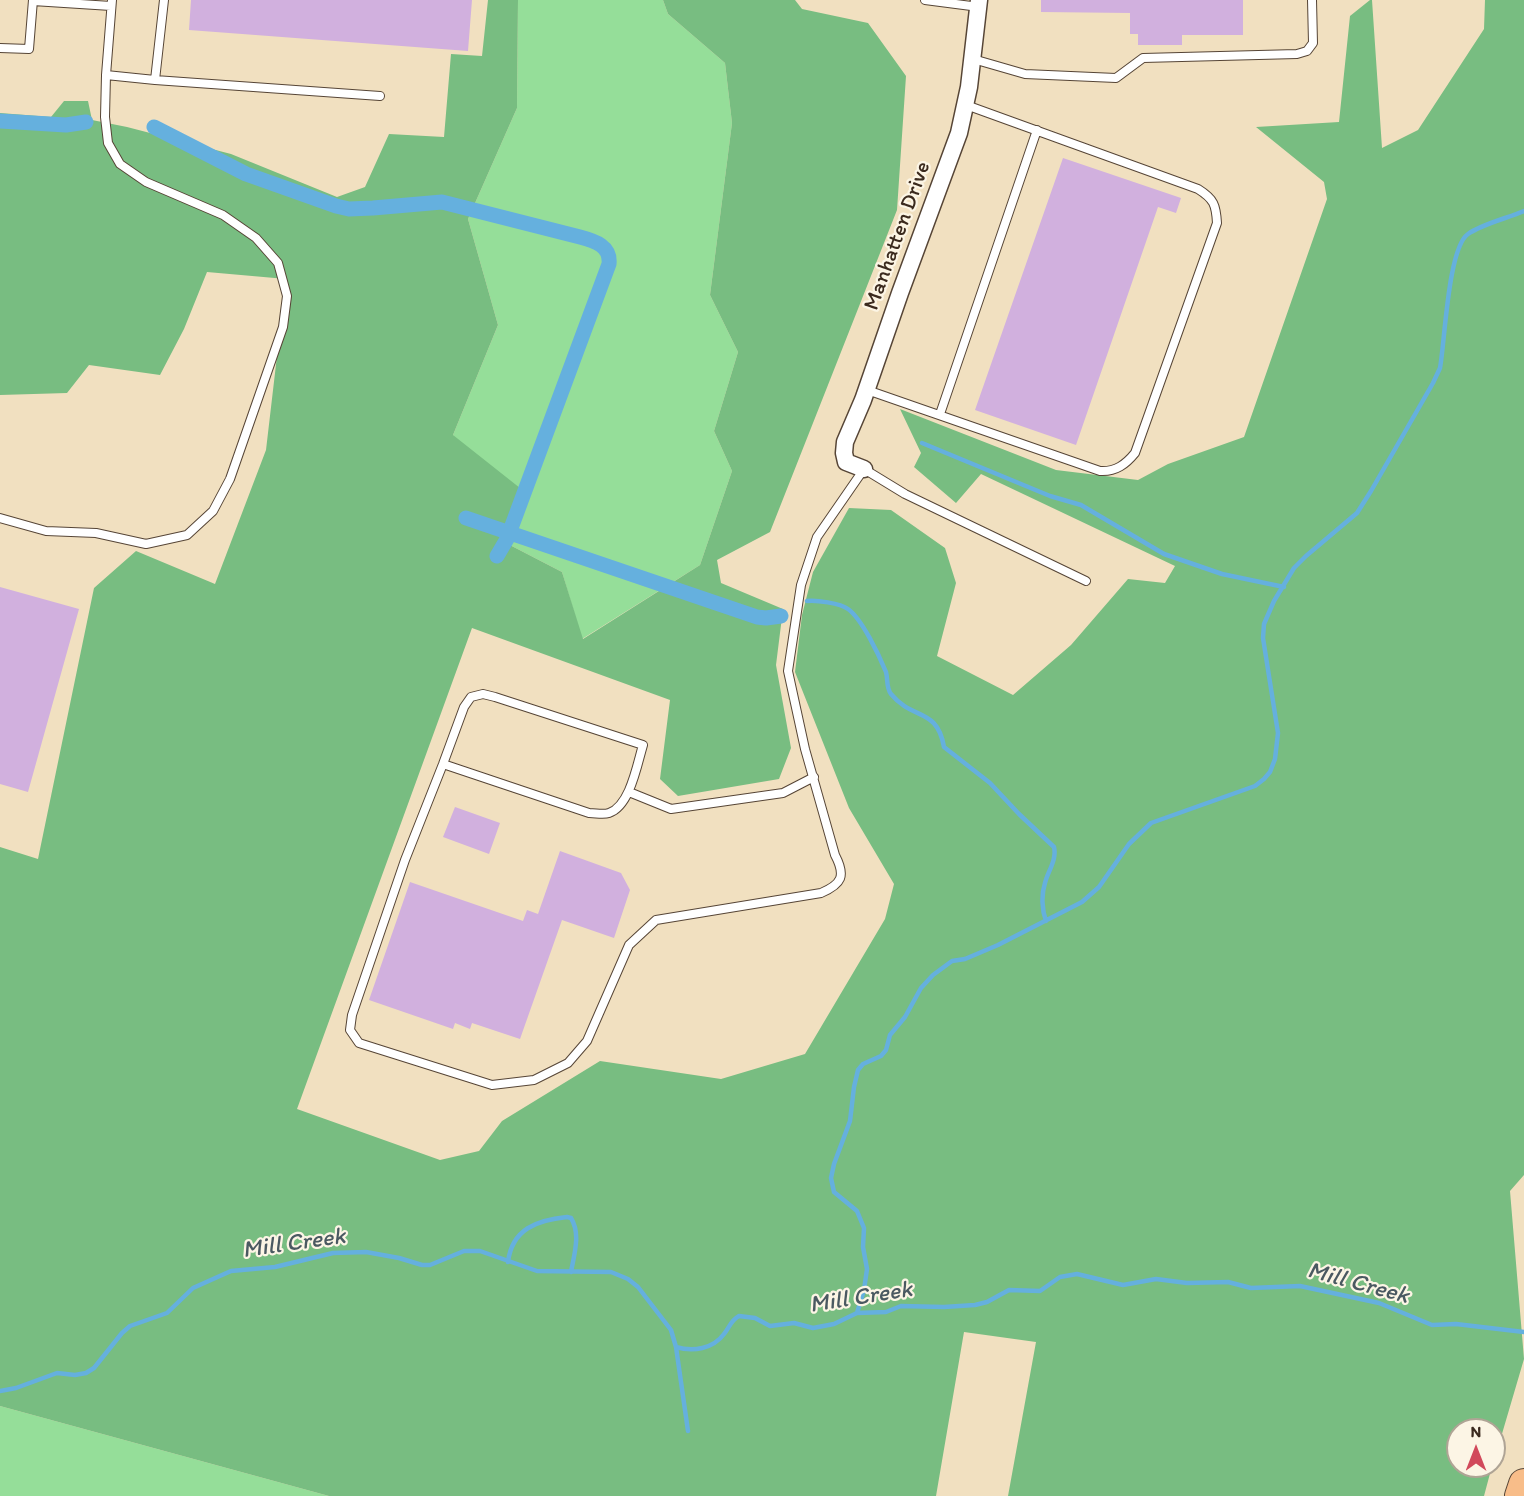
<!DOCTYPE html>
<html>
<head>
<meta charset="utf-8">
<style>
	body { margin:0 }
	#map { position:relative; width:1524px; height:1496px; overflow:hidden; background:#f1e0c0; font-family:Itim,sans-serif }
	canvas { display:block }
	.north { position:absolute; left:1446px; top:1418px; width:60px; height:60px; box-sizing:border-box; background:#fcf5e5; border:2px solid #afa495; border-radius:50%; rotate:0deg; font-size:16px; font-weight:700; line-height:24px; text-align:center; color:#3b2a1e }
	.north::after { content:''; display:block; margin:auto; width:21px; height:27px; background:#d1495b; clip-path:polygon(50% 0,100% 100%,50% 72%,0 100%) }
</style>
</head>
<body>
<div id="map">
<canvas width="1524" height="1496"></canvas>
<div class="north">N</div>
</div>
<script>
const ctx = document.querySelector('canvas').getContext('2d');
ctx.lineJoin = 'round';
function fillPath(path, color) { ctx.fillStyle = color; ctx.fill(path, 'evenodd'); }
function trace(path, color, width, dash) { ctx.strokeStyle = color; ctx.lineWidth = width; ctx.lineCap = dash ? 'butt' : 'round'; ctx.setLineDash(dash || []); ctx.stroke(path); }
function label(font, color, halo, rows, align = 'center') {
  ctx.font = font + ' Itim,sans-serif'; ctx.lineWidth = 4.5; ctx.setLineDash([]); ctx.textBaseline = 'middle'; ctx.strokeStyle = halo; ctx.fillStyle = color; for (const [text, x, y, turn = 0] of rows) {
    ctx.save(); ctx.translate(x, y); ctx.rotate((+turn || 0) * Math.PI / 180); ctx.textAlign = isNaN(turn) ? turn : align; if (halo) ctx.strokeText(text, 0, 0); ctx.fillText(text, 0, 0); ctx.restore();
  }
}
const green = new Path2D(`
	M518,0H663L668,14L725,63L732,123L710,295L738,352L714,431L732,471L700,565L582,639L562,572L504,542L453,435L498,325L468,219L517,108Z
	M0,1406L329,1496H0Z`);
const forest = new Path2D(`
	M488,0H518L517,108L468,219L498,325L453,435L525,492L504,542L562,572L583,639L700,565L732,471L714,431L738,352L710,295L732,123L725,63L668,14L663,0H795L802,9L868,23L906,76L897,210L770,532L717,560L721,583L783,609L776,665L791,748L779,779L678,796L660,779L670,700L472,628L297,1109L440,1160L479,1151L502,1121L600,1061L721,1079L805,1054L885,919L894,884L849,808L795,672L802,615L813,572L849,508L891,510L945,548L956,583L937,656L1013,695L1071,645L1128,579L1165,583L1175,566L981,474L956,503L914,467L921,453L900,409L1056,470L1138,480L1168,464L1244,437L1327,199L1324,182L1256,127L1339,122L1350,16L1370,0H1372L1382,148L1418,130L1484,29L1485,0H1524V1175L1510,1191L1524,1359L1494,1461V1430H1458V1466H1492L1484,1496H1008L1036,1342L964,1332L936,1496H329L0,1406V847L38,859L94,588L136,551L215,584L266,450L286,279L207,272L184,329L160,375L89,365L67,393L0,395V113L51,117L64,101H88L92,120L127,127L231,154L337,197L365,187L389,134L444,137L451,54L482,56Z`);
const stream = new Path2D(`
	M922,443L1050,496L1081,505L1164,554L1222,574L1284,587
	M807,601C816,600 840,603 848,609C862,619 879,655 886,672C888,679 886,688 891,694C913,721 937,707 944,747L990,783L1019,814L1054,847C1057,860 1048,871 1045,883C1041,895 1042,910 1046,921
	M508,1262C512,1229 537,1220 567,1217L571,1218C581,1234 574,1255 571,1272
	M857,1313L864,1290L867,1269L863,1247L864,1228L857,1211L834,1192L831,1178L834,1164L850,1121L854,1087L858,1070L863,1064L881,1056L886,1050L890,1035L905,1017L921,988L933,975L952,961L965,959L998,945L1082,902L1099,887L1129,844L1151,823L1255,786L1264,779L1270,772L1275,759L1278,733L1263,638L1264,624L1274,601L1294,568L1306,556L1357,513L1371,491L1433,383L1440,368C1445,341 1448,248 1468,234C1482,224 1508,218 1524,211
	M676,1347C693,1352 713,1349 724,1334C729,1328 731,1320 739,1316L755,1318L770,1326L794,1323L813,1328L834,1324L857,1313L886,1312L901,1306L944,1307L975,1305L987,1302L1009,1290L1040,1291L1060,1277L1077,1274L1123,1285L1156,1279L1187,1283L1228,1282L1251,1288L1300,1286L1379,1303L1432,1325L1456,1324L1524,1332
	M0,1391L16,1388L57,1373L75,1375L86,1373L94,1368L122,1333L130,1326L167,1313L193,1288L231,1271L275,1267L333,1253L366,1252L399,1258L422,1265H430L464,1251H480L537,1271L611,1272L628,1279L638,1287L671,1330L676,1347L688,1431`);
const canal = new Path2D(`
	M0,121L66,125L86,122
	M154,127L246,174L336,206L349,209L373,208L442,202L580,237C595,241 611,246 609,264L507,539L497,556
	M466,518L757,617L766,618L781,616`);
const building = new Path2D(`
	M191,0H472L468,51L189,30Z
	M1041,0H1243V35H1182V45H1138V34H1130V13L1041,12Z
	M1063,158L1181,198L1176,213L1158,207L1076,445L975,410Z
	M0,587L79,609L28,792L0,784Z
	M455,807L500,823L489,854L443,837Z
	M560,851L621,873L630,890L614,938L562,920L520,1039L472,1023L470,1029L455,1023L453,1029L369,1000L410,882L523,921L527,910L538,914Z`);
const service = new Path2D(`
	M112,0L106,75L155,80
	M164,0L155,80L380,96
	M925,0L979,7
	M33,1L111,6
	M0,48L29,49L33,0
	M973,59L1025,74L1116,78L1143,58L1297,54L1307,51L1313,43L1312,0
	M867,390L1100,471C1116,472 1126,464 1135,453L1217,223C1216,205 1214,199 1198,189L966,105
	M940,414L1037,130
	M0,518L46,531L96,533L146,544L187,535L213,511L230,479L283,327L287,296L278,263L256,238L223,215L146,182L120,164L108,143L105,117L106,75
	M443,764L589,813C596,813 603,815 609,813C630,806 637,765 643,745L495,697L483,694L471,697L464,707L443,764L405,860L352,1015L350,1030L359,1043L492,1085L534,1080L568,1063L587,1041L629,945L656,920L821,893C842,884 846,876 835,855L805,749L788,671L801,585L817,537L864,469L905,494L1086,581
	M629,792L671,809L783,793L814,777`);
const minor = new Path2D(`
	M864,469L846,462L844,453L845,442L863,400L900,293L959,133L969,87L979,0`);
const motorway = new Path2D(`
	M1520,1496L1524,1484`);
const streetNames = [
	["Manhatten Drive",898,236,-70]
];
const waterNames = [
	["Mill Creek",294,1244,-8],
	["Mill Creek",1358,1284,15],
	["Mill Creek",861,1298,-9]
];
fillPath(green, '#95de99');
fillPath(forest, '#78bd81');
trace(stream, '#65b0de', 4.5);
trace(canal, '#65b0de', 15);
fillPath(building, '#d1b0de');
trace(service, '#564536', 10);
trace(minor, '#564536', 19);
trace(motorway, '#564536', 32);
trace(service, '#fff', 8);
trace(minor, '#fff', 16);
trace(motorway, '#f8bd89', 30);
label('22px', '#3b2a1e', '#fcf5e5', streetNames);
label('italic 24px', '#4a5961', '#fcf5e5', waterNames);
</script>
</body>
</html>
